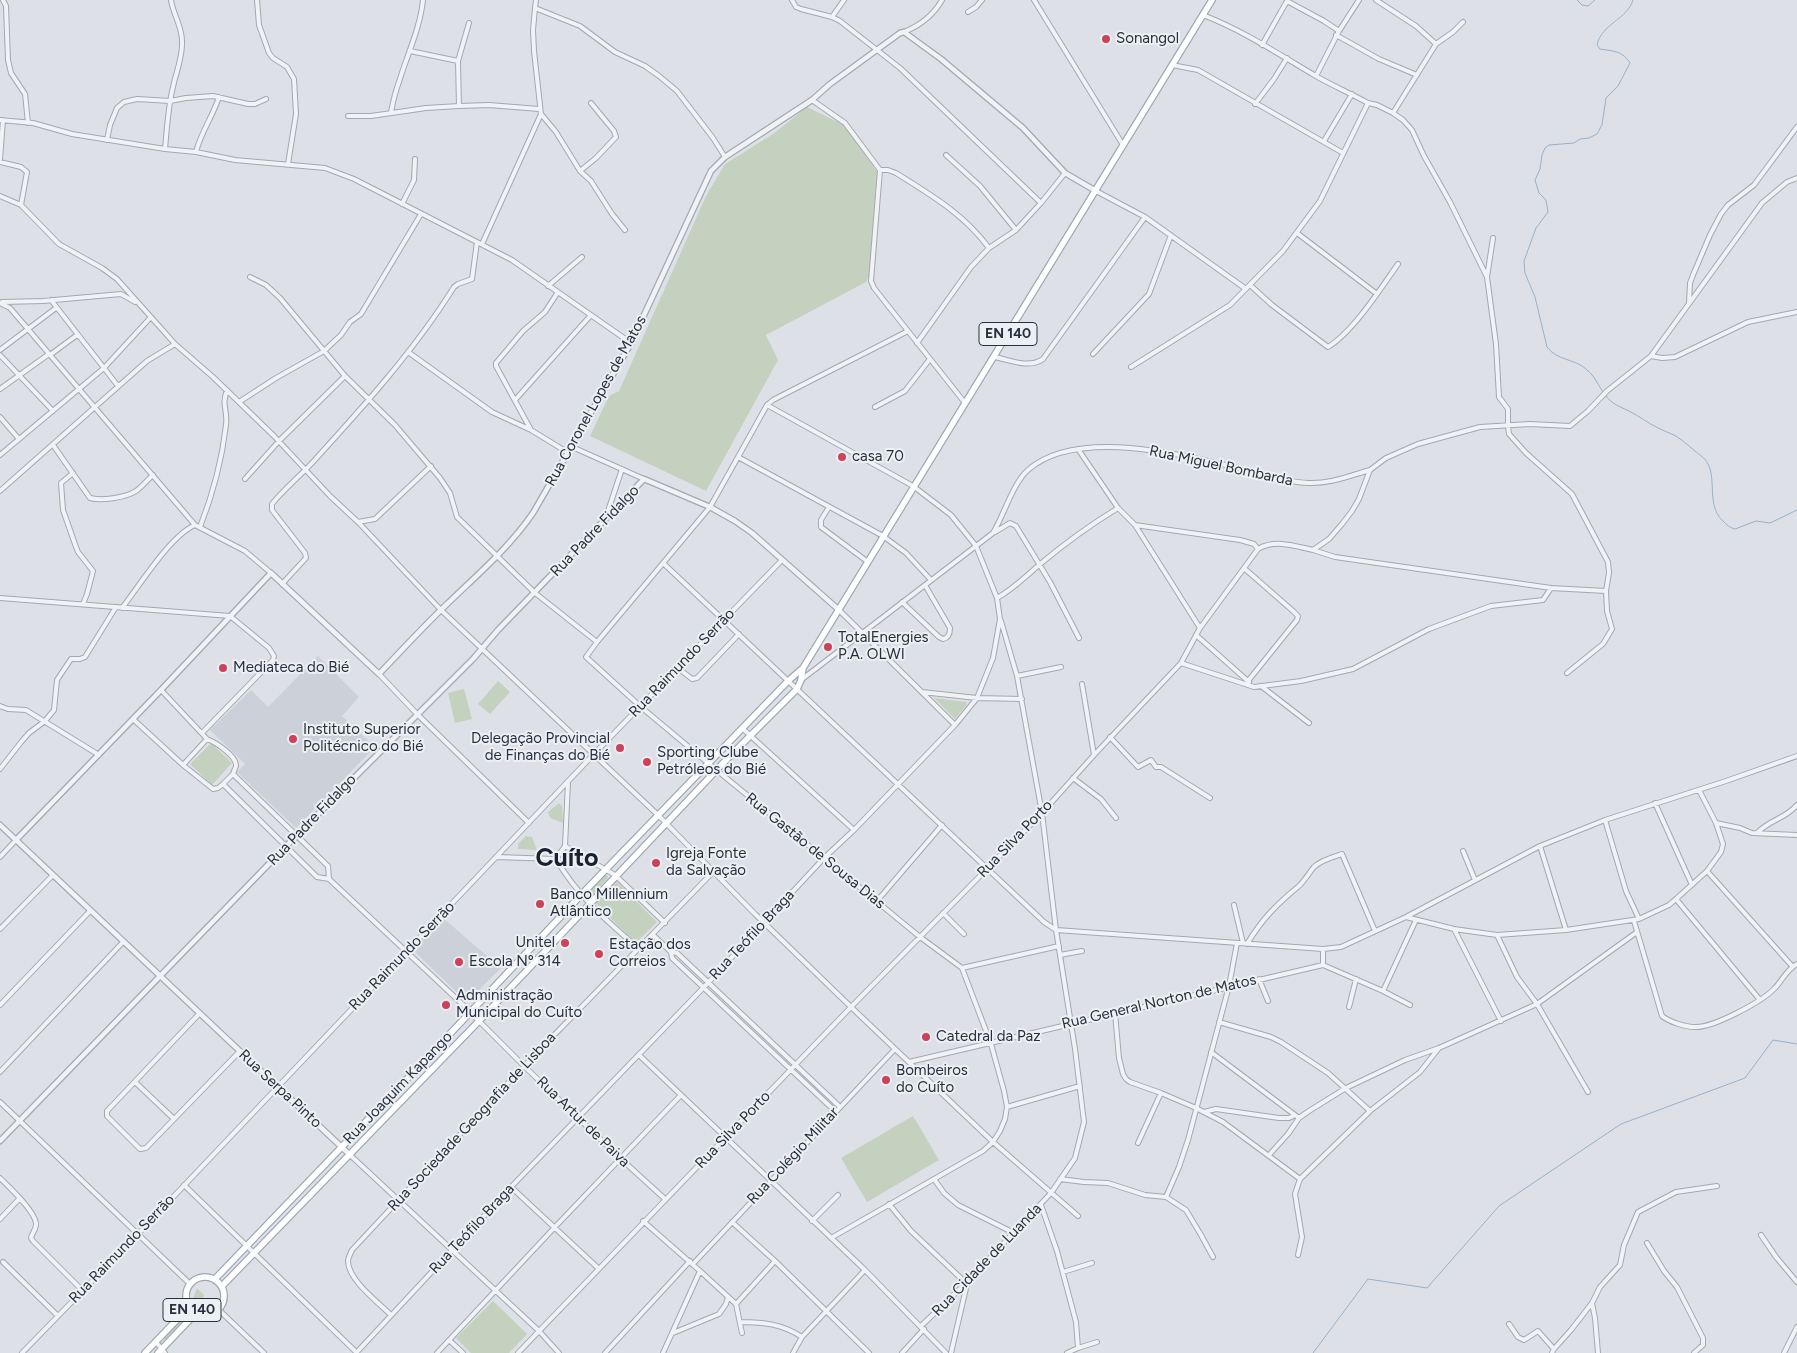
<!DOCTYPE html>
<html>
<head>
<meta charset="utf-8">
<style>
	body { margin:0 }
	canvas { display:block; background:#dde1e7 }
</style>
</head>
<body>
<canvas width="1797" height="1353"></canvas>
<script>
const ctx = document.querySelector('canvas').getContext('2d');
ctx.lineJoin = 'round';
function fillPath(path, color) { ctx.fillStyle = color; ctx.fill(path, 'evenodd'); }
function trace(path, color, width, dash) { ctx.strokeStyle = color; ctx.lineWidth = width; ctx.lineCap = dash ? 'butt' : 'round'; ctx.setLineDash(dash || []); ctx.stroke(path); }
function label(font, color, halo, rows, align = 'center') {
  ctx.font = font + ' Figtree,sans-serif'; ctx.lineWidth = 4; ctx.setLineDash([]); ctx.textBaseline = 'middle'; ctx.strokeStyle = halo; ctx.fillStyle = color; for (const [text, x, y, turn = 0] of rows) {
    ctx.save(); ctx.translate(x, y); ctx.rotate((+turn || 0) * Math.PI / 180); ctx.textAlign = isNaN(turn) ? turn : align; if (halo) ctx.strokeText(text, 0, 0); ctx.fillText(text, 0, 0); ctx.restore();
  }
}
const built = new Path2D(`
	M318,656L359,697L342,716L375,747L296,828L237,772L245,764L210,730L251,690L268,707Z
	M443,918L501,968L467,1002L413,950Z`);
const green = new Path2D(`
	M807,107L844,125L877,172L869,275L866,282L766,335L778,360L706,491L590,436L609,396L619,391L706,196L725,164L773,134Z
	M498,681L510,692L490,714L478,704Z
	M464,689L472,719L455,723L448,693Z
	M934,698L966,702L967,704L955,719Z
	M211,743L232,763L212,785L190,764Z
	M559,803L562,806L563,823L550,818L548,812Z
	M526,836L532,837L537,850L518,849V844Z
	M604,875H607L608,878L592,895H589V892Z
	M617,882L657,922L636,943L595,903Z
	M913,1116L939,1160L867,1202L841,1158Z
	M197,1288L204,1295L203,1298L196,1305L193,1298Z
	M205,1299H207L214,1306L208,1309L198,1307Z
	M493,1301L527,1334L509,1353H471L456,1338Z
	M185,1316H187V1318L165,1340L164,1338Z`);
const stream = new Path2D(`
	M1577,0L1582,5L1588,6L1595,0
	M1633,0C1628,19 1601,24 1597,45L1600,49C1613,51 1623,51 1630,63L1618,86L1606,98L1602,125L1597,134L1589,138L1580,139L1574,143L1549,145L1545,148L1542,155L1540,169L1535,180L1539,193L1546,200L1548,212L1536,228L1524,261L1525,273L1535,297L1547,347C1556,360 1575,359 1586,369C1598,378 1600,393 1612,402C1617,406 1623,408 1629,411C1639,416 1648,423 1658,428C1664,431 1670,433 1676,436C1684,441 1692,449 1700,455C1722,470 1703,503 1723,521C1727,525 1730,528 1735,529L1756,521L1770,523L1797,510
	M1313,1353L1368,1279L1427,1288L1499,1206L1621,1124L1745,1078L1773,1040L1797,1044`);
const minor = new Path2D(`
	M3,0L6,6L8,60L11,73L25,94L28,123
	M257,0L259,25L269,53L273,58L287,67L294,79L296,114L288,164
	M536,0L535,8L580,26L615,52L645,66L659,76L677,91L713,138L725,157
	M792,0L796,7L801,9L832,17L840,21L900,68L1041,203
	M1034,0L1123,145
	M1376,0L1416,26L1436,44L1393,113
	M1287,1L1324,21L1339,31
	M535,8L533,30L534,51L541,114L556,132L580,171L591,181L612,214L625,230
	M968,12L976,7L982,0
	M1203,15C1242,30 1277,53 1314,75C1331,85 1350,93 1368,103L1377,105L1393,113L1403,120L1412,130L1424,156L1450,202L1487,277L1496,344L1499,397L1508,409V426L1509,434L1526,453L1572,494L1608,562L1609,573L1606,591L1607,611L1612,629L1603,644L1567,673
	M832,17L844,0
	M904,32C921,25 933,16 942,0
	M1336,35L1379,59L1417,75
	M1436,44L1453,32L1463,22
	M1262,45L1287,1
	M410,51L458,61
	M1172,65L1198,70L1343,153
	M1316,76L1339,31L1359,0
	M812,100L845,123L880,170L871,281L874,288L908,331
	M1255,104L1274,79L1287,58
	M459,106L458,61L469,23
	M391,112C393,102 395,92 399,82C407,55 420,29 423,0
	M348,116H371L426,108L459,106L489,105L539,109
	M0,120L33,123L72,134L165,149L196,152L235,160L325,168L354,179L512,260L631,343
	M107,140L110,125L117,108L124,102L137,99L170,101L186,98L213,96L248,104H255L266,99
	M1324,141L1352,94
	M165,149C167,128 168,107 173,87C176,72 183,57 182,41C182,26 173,14 171,0
	M196,152C201,132 213,116 219,97
	M946,155L980,186L1016,230
	M0,159L3,120
	M0,162L21,167L27,172L21,205
	M880,170H888L896,173C931,195 964,214 989,248
	M580,171L596,158L616,137L614,131L591,103
	M1096,191L1145,217L1246,289
	M0,196L21,205L59,244L102,268L117,279L175,344L213,377L274,436L330,496L358,522L375,519L431,466
	M402,204L414,180L415,159
	M1297,233L1377,294
	M482,244L541,114
	M250,277L266,285L280,298L345,376L395,425L440,478L450,493L457,517L535,593L597,642
	M1487,277L1493,238
	M1250,285L1272,305L1328,347C1353,332 1381,288 1398,264
	M548,286L582,257
	M51,300L118,386
	M2,302L43,301L121,294L135,302
	M0,303L10,308L195,525
	M1689,303L1690,283L1693,275L1710,235L1721,214L1728,205L1754,185L1797,127
	M917,343L971,267L989,248L1016,230L1041,203L1065,173
	M0,350L56,308
	M408,352L492,412L531,430L567,452
	M1093,354L1149,294L1171,235
	M0,355L53,411
	M50,355L77,335
	M1651,356L1662,358L1675,357L1748,322L1797,312
	M995,357C1010,360 1029,369 1043,359L1145,217
	M1131,367L1230,305L1283,251L1320,201L1368,103
	M0,389L49,354
	M515,400L591,315
	M239,402L276,378L324,351L341,335L350,322L361,314L421,214
	M767,405L773,400L908,331L965,403
	M875,407L905,391L930,359
	M0,417L19,439
	M531,430L496,366V363L523,331L545,312L558,292
	M53,445L90,498C101,501 125,498 136,491C142,487 147,480 153,475
	M570,446L644,479
	M1078,449L1118,508L1135,525
	M0,455L104,368L151,317
	M738,457L710,507L597,642L586,657L641,707L708,763L920,937L962,968L991,1044L1004,1091L1007,1107L1005,1119L1000,1131L993,1142L983,1151L831,1238
	M73,473L61,483L63,510L76,547L78,552L93,571L87,594L83,604
	M245,479L279,441L345,376
	M0,491L147,361L175,344
	M829,507L821,520V527L868,562
	M606,517L622,469
	M358,522L441,610L659,816L755,914L851,1007L993,1142L1078,1216
	M200,527C213,494 222,460 226,425C228,410 221,406 227,390
	M995,532L1010,523L1016,526L1050,582L1079,638
	M1313,550L1335,557L1551,588L1606,591
	M663,563L1044,922L1056,930L1323,949L1341,947L1406,917L1540,846L1605,820L1726,781L1797,756
	M1245,569L1293,611L1298,616L1297,620L1248,681
	M282,584L306,558L305,553L272,510V504C284,489 299,477 312,463C363,407 414,351 454,287L458,284L472,279L477,242
	M0,598L230,616L269,648L274,656L273,660L202,733
	M997,598C1013,589 1025,577 1039,565C1064,544 1090,525 1118,508
	M902,602L939,637L943,639C949,638 950,633 950,628L925,585
	M122,608C140,585 170,536 195,525L245,551L271,573
	M839,610L955,725
	M1200,628L1135,525L1240,540L1254,544L1258,549
	M1196,635L1249,682
	M1181,663L1254,687L1301,681L1353,669L1429,629L1491,606L1543,600L1551,588
	M678,668L692,679L697,678L739,634
	M379,674L417,714L529,823
	M1017,676L1061,667
	M801,680L993,533C1004,515 1013,483 1028,470C1076,428 1182,454 1238,468C1260,473 1284,482 1308,483C1330,484 1349,476 1370,470
	M1082,684L1094,755
	M1261,686L1309,723
	M161,690L207,739
	M922,692L977,698L1022,699
	M0,706L8,709L26,710L99,755
	M133,719L183,765
	M742,728L854,830
	M1110,737L1138,767L1151,760L1156,767H1161L1210,798
	M207,739C215,742 237,756 236,766C236,767 233,773 233,774L328,866L329,879L317,877L223,784L218,788L213,789L183,765Z
	M0,769L22,741L29,733L45,721L54,710L57,680L71,659H80L85,657L116,607
	M1073,778L1101,799L1116,818
	M568,782L565,846L615,875L665,923
	M223,784L233,774
	M1655,803L1692,885
	M1605,820L1626,891L1639,919
	M1716,823L1740,828L1752,833L1797,835
	M1758,832C1770,820 1786,818 1797,805
	M1540,846L1566,930
	M1463,851L1475,880
	M0,857L16,840
	M496,857L556,859C579,898 606,920 639,949
	M556,859L565,846
	M1707,871L1792,966
	M329,879L460,1002L524,1066L620,1158L665,1199
	M1676,899L1760,1000
	M877,901L942,825
	M1234,905L1243,943
	M943,913L964,934
	M1406,917L1454,929L1497,935L1566,930L1639,919L1669,905L1676,899L1707,871L1721,852L1723,844L1716,823L1699,790
	M1634,921L1662,1016C1670,1022 1685,1027 1695,1027C1713,1028 1761,1002 1774,989C1782,981 1787,969 1797,964
	M0,929L52,876
	M1454,929L1501,1021
	M653,935L671,952L672,958L835,1111
	M1497,935L1517,977L1537,1004L1588,1092
	M1247,944C1262,919 1277,904 1299,886C1305,880 1309,873 1314,867C1321,860 1333,857 1342,854L1375,931
	M671,952L677,953L839,1106
	M1060,955L1082,951
	M1323,965L1383,991L1410,1005
	M1323,965V949
	M962,968L1059,946
	M1259,979L1268,1001
	M1383,991L1416,920
	M0,1005L90,911
	M1349,1007L1356,979
	M1115,1013L1119,1058L1123,1074L1126,1079L1130,1082L1161,1093L1196,1108L1223,1122L1300,1179
	M199,1014L107,1111V1116L140,1149L146,1148L240,1051
	M1219,1022L1271,1037L1281,1042L1328,1073L1370,1111
	M1211,1052L1299,1118
	M639,1055L865,1270L946,1353
	M909,1062L1323,965
	M0,1072L123,942
	M135,1082L174,1119
	M0,1102L190,1284
	M1007,1107L1080,1086
	M1204,1112L1216,1109L1279,1118H1289L1295,1115
	M1138,1143L1161,1093
	M349,1154L539,1331L559,1353
	M1269,1155L1288,1134L1299,1118L1309,1111L1346,1088L1405,1060L1439,1048L1537,1004L1637,932
	M0,1178C9,1187 34,1210 36,1223C37,1228 32,1233 31,1238L33,1241L83,1291
	M934,1179L944,1193L958,1205L1014,1233
	M1060,1179L1084,1182L1108,1183L1145,1195L1166,1197L1186,1210L1201,1235L1213,1257
	M184,1185L357,1353
	M511,1187L598,1268
	M1166,1197L1179,1167L1188,1140L1229,986L1237,943
	M889,1204L911,1231L967,1284L951,1353
	M1041,1205L1057,1251L1076,1322L1078,1348
	M0,1219L20,1198
	M643,1221L700,1271L663,1353
	M812,1221L838,1195
	M732,1222L775,1261L869,1353
	M1761,1235L1776,1257L1797,1282
	M1647,1243L1664,1271L1677,1287L1703,1338V1345L1694,1353
	M1298,1255L1302,1237L1295,1194L1300,1179L1370,1111L1420,1072L1439,1048
	M3,1262L58,1316
	M693,1264L895,1049
	M700,1271L736,1304L742,1333
	M1063,1272L1092,1263
	M1592,1303L1595,1318L1598,1353
	M736,1304L775,1261
	M219,1310L264,1353
	M391,1315C379,1303 348,1280 348,1261C348,1257 351,1253 352,1250L524,1066L714,871
	M740,1322C764,1322 782,1324 802,1337
	M1509,1324L1518,1337L1524,1340L1538,1331L1554,1349
	M921,1326L966,1283L1051,1193L1075,1158L1084,1122L1075,1049L1056,930L1042,813L1017,676L1001,621
	M673,1333L719,1314L726,1304L728,1297
	M449,1340L463,1353
	M156,1342L165,1353
	M22,1353L139,1233L593,755L782,560
	M356,1353L511,1187L706,985L824,858L854,830L955,725L977,698L993,658L1000,619L997,598L976,546L951,515L913,486L767,405L738,457L883,536L906,553L931,580
	M437,1353L555,1227L681,1095
	M518,1353L851,1007L1042,813L1094,755L1181,663L1200,628L1258,549C1275,539 1295,546 1313,550L1329,539L1342,524L1352,511L1359,499L1370,470L1386,458L1418,444L1480,427L1530,424L1570,426L1588,411L1607,391L1651,356L1762,203L1787,182L1797,178
	M605,1353L690,1261
	M793,1353L802,1337L865,1270
	M902,1353L924,1329
	M1067,1353L1078,1348L1097,1342
	M1552,1353L1554,1349L1571,1330L1592,1303L1600,1287L1620,1265L1624,1245L1638,1212L1676,1192L1717,1186
	M1784,1353L1797,1327`);
const tertiary = new Path2D(`
	M0,825L349,1154
	M16,840L161,690L271,573L379,674C401,651 423,627 446,605C476,576 509,548 533,513L631,343L711,171L725,157L812,100L830,84L900,33L904,32L941,59L1023,128L1065,173L1096,191
	M0,1141L297,835L473,659L498,630L644,479L710,507L735,521L752,533L839,610`);
const primary = new Path2D(`
	M186 1296a19 19 0 1 1 38 0a19 19 0 1 1-38 0Z
	M215,1279L429,1056L581,895L788,681L803,668
	M222,1286L479,1021L727,759L797,689L801,680L803,668L1212,0
	M145,1353L189,1307
	M158,1353L196,1313`);
const markers = [
	[1106,39,5,"#cd415a"],
	[842,457,5,"#cd415a"],
	[828,647,5,"#cd415a"],
	[223,668,5,"#cd415a"],
	[293,739,5,"#cd415a"],
	[620,748,5,"#cd415a"],
	[647,762,5,"#cd415a"],
	[656,863,5,"#cd415a"],
	[540,904,5,"#cd415a"],
	[565,943,5,"#cd415a"],
	[599,954,5,"#cd415a"],
	[459,962,5,"#cd415a"],
	[446,1005,5,"#cd415a"],
	[926,1037,5,"#cd415a"],
	[886,1080,5,"#cd415a"]
];
const shields = [
	[1008,334,58],
	[192,1310,58]
];
const shieldNames = [
	["EN 140",1008,334],
	["EN 140",192,1310]
];
const poiNames = [
	["Sonangol",1116,39],
	["casa 70",852,457],
	["TotalEnergies",838,638],
	["P.A. OLWI",838,655],
	["Mediateca do Bié",233,668],
	["Instituto Superior",303,730],
	["Politécnico do Bié",303,747],
	["Delegação Provincial",610,739,"right"],
	["de Finanças do Bié",610,756,"right"],
	["Sporting Clube",657,753],
	["Petróleos do Bié",657,770],
	["Igreja Fonte",666,854],
	["da Salvação",666,871],
	["Banco Millennium",550,895],
	["Atlântico",550,912],
	["Unitel",555,943,"right"],
	["Estação dos",609,945],
	["Correios",609,962],
	["Escola Nº 314",469,962],
	["Administração",456,996],
	["Municipal do Cuíto",456,1013],
	["Catedral da Paz",936,1037],
	["Bombeiros",896,1071],
	["do Cuíto",896,1088]
];
const streetNames = [
	["Rua Coronel Lopes de Matos",596,401,-61],
	["Rua Miguel Bombarda",1221,466,12],
	["Rua Padre Fidalgo",595,531,-46],
	["Rua Raimundo Serrão",682,663,-46],
	["Rua Padre Fidalgo",312,820,-46],
	["Rua Silva Porto",1015,839,-46],
	["Rua Gastão de Sousa Dias",815,851,39],
	["Rua Teófilo Braga",752,935,-47],
	["Rua Raimundo Serrão",402,956,-46],
	["Rua General Norton de Matos",1159,1002,-13],
	["Rua Joaquim Kapango",398,1088,-46],
	["Rua Serpa Pinto",280,1089,43],
	["Rua Sociedade Geografia de Lisboa",472,1122,-47],
	["Rua Artur de Paiva",583,1122,44],
	["Rua Silva Porto",733,1130,-46],
	["Rua Colégio Militar",793,1156,-47],
	["Rua Teófilo Braga",472,1229,-47],
	["Rua Raimundo Serrão",122,1249,-46],
	["Rua Cidade de Luanda",987,1260,-46]
];
const townNames = [
	["Cuíto",567,859]
];
fillPath(built, '#cbd0d9');
fillPath(green, '#c3d1be');
trace(stream, '#98b0c7', 1);
trace(minor, '#a3a8b1', 6);
trace(tertiary, '#a3a8b1', 7);
trace(primary, '#9da6b2', 8);
trace(minor, '#f0f2f5', 4);
trace(tertiary, '#f0f2f5', 4.5);
trace(primary, '#fff', 5.5);
for (const [x, y, r, color] of markers) { const dot = new Path2D(); dot.arc(x, y, r, 0, 2 * Math.PI); ctx.fillStyle = color; ctx.fill(dot); trace(dot, '#ecf0f5', 2); }
for (const [x, y, w] of shields) { const box = new Path2D(); box.roundRect(x - w / 2, y - 11.5, w, 23, 4); ctx.fillStyle = '#ecf0f5'; ctx.fill(box); trace(box, '#27303d', 1); }
label('bold 14px', '#27303d', null, shieldNames);
label('15px', '#27303d', '#ecf0f5', poiNames, 'left');
label('15px', '#27303d', '#ecf0f5', streetNames);
label('bold 25px', '#19212e', '#ecf0f5', townNames);
</script>
</body>
</html>
